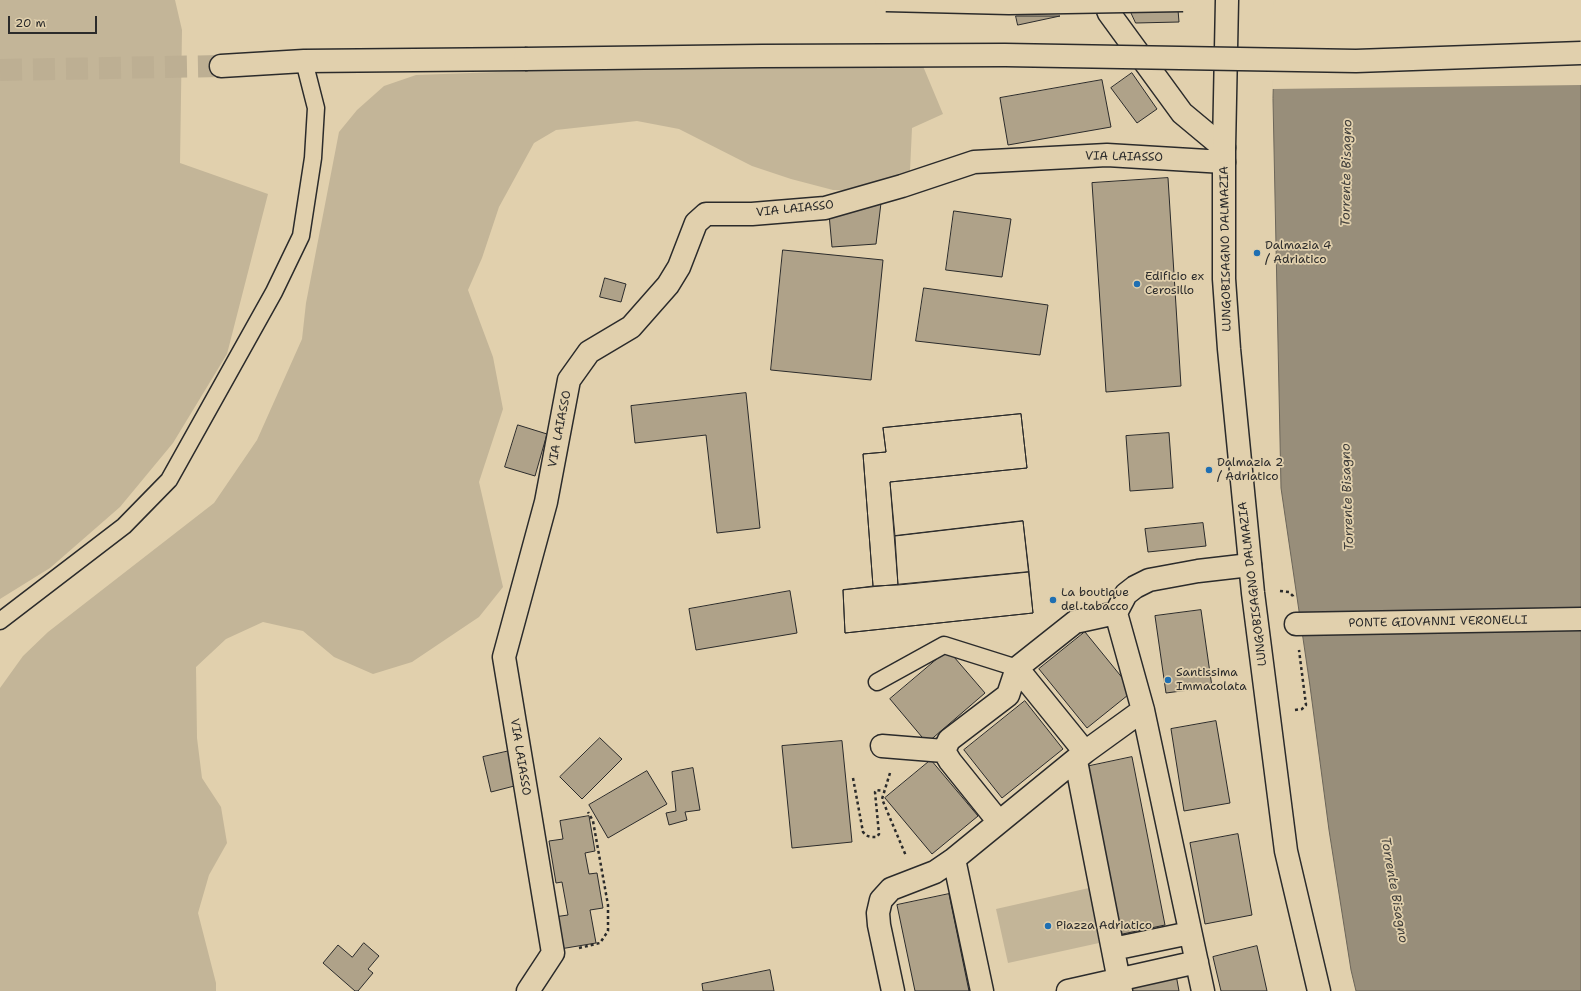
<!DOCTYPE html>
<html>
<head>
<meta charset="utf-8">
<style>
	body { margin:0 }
	#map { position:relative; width:1581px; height:991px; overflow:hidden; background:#e1d0ad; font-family:"Shantell Sans",sans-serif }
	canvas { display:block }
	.scale { position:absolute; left:8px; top:16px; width:89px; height:18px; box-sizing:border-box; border:2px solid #2b2b2b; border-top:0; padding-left:5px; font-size:12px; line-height:14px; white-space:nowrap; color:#2b2b2b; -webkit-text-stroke:3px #e1d0ad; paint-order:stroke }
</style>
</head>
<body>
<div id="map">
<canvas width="1581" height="991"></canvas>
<div class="scale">20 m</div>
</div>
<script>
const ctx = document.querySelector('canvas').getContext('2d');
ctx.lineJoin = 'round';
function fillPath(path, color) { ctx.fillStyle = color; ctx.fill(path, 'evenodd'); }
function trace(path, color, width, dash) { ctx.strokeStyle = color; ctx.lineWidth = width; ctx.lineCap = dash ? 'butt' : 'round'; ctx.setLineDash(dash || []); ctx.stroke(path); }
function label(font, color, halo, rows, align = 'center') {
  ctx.font = font + ' "Shantell Sans",sans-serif'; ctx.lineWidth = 3.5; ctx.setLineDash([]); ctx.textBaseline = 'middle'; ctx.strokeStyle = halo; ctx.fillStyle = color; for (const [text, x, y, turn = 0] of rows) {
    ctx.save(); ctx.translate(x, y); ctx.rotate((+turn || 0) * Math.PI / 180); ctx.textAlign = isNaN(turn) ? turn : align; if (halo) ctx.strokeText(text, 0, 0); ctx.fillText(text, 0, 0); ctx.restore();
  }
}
const green = new Path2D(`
	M0,0H175L182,30L180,163L268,194L227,354L173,443L120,507L50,568L0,599Z
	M920,59L943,114L912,128L910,171L874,191L833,190L791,179L752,166L679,129L637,121L556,130L534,143L499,207L482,258L468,290L493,357L503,409L479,482L503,587L479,617L412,662L373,674L334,657L303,631L263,622L226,639L196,667L197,738L202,778L221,807L227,843L209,875L198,913L216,983V991H0V688L23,656L48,632L214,503L257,440L302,339L306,303L339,132L357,110L384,86L416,75L691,65Z
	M1089,888L1099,943L1008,963L996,909Z`);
const water = new Path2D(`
	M1276,0H1581V991H1356L1351,970L1329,830L1310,686L1281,488L1273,99Z`);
const pier = new Path2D(`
	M1274,0H1581V85L1272,89Z`);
const building = new Path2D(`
	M1130,10H1178L1179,22L1136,23Z
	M1016,16H1060L1018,25Z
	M1132,73L1157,109L1137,123L1111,88Z
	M1102,80L1111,127L1008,145L1000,98Z
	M1168,178L1181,386L1106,392L1092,183Z
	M881,203L876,244L832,247L829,214Z
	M954,211L1011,219L1002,277L946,270Z
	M783,250L883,260L871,380L771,370Z
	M605,278L626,284L621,302L600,297Z
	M924,288L1048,305L1040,355L916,341Z
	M746,393L760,528L717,533L706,435L635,443L631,406Z
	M1021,414L1027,468L890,482L895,536L1023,521L1033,613L845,633L843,590L873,586L863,454L886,452L883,428Z
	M1021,414L1027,468L890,482L898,585L873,586L863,454L886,452L883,428Z
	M518,425L547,434L535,476L505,467Z
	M1169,433L1173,488L1130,491L1126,436Z
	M1023,521L1029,572L898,585L895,536Z
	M1203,523L1206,546L1148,552L1145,529Z
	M1029,572L1033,613L845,633L843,590Z
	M790,591L797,633L696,650L689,609Z
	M1201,610L1212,687L1166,693L1155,616Z
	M1085,632L1133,691L1087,728L1039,669Z
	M948,650L985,693L927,743L890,699Z
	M1025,701L1063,749L1002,798L964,750Z
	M1216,721L1230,803L1184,811L1171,729Z
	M600,738L622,759L582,799L560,777Z
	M842,741L852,842L792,848L782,746Z
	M514,750L522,784L491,792L483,757Z
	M1132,757L1165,925L1118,935L1085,767Z
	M931,760L978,816L932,854L885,798Z
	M693,768L700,810L685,812L687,820L669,825L666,813L676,811L672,772Z
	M647,771L667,804L608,838L589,805Z
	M589,816L595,851L585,853L589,874L597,873L603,908L590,910L596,943L560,949L554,917L568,915L562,882L556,883L549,841L563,839L560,821Z
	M1238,834L1252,915L1205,924L1190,843Z
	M949,894L969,991H915L897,905Z
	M364,943L379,956L368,969L373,973L358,991H355L323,963L338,945L352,957Z
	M1257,946L1267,991H1221L1213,957Z
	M1175,969L1179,991H1130L1127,979Z
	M770,970L774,991H703L702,984Z`);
const highwayTunnel = new Path2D(`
	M0,70L221,66`);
const path = new Path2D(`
	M1280,591L1289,592L1293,596V599
	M1295,710L1302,709L1306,705L1299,650
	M890,773L882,799L906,856
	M853,778L863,832C867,837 870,837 877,837L879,834L875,792L876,790L884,791
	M579,948L600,943L608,931V905L593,821L588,812`);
const lane = new Path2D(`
	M0,621L124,526L169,480L274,292L301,236L313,158L316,108L304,61
	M877,682L944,645L1017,668`);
const street = new Path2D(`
	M1104,0L1109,13L1182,113L1224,148
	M1116,613L1075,622L1017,668L1085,752L1143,710
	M1296,624L1581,619
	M882,746L944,751
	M1076,761L1121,991
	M999,822L950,761L944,751L949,740L1008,695L1017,668
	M1113,949L1190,933
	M528,991L553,953L504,657L546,502L569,380L589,352L631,327L668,285L679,267L696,223L706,214H752L825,208L902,186L974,162L1107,155L1224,162
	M893,991L879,925L878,913L881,900L891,889L935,872L954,859
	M982,991L954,859L1085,752
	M1068,991L1197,962
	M1203,991L1143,710L1116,613L1126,594L1135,587L1149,580L1198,571L1250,565`);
const primary = new Path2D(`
	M1227,0L1224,148V279L1229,349L1253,593L1286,851L1319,991`);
const highway = new Path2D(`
	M221,66L304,61L525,59`);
const highwayBridge = new Path2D(`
	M886,0L1009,3L1183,0
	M525,59L762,56L1005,55L1356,61L1581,53`);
const markers = [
	[1257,253,4,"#1f6fb2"],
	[1137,284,4,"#1f6fb2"],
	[1209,470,4,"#1f6fb2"],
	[1053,600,4,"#1f6fb2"],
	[1168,680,4,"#1f6fb2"],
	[1048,926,4,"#1f6fb2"]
];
const streetNames = [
	["VIA LAIASSO",1124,157,1],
	["VIA LAIASSO",795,209,-6],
	["LUNGOBISAGNO DALMAZIA",1226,249,-91],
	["VIA LAIASSO",560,429,-79],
	["LUNGOBISAGNO DALMAZIA",1253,584,-97],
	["PONTE GIOVANNI VERONELLI",1438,622,-1],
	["VIA LAIASSO",520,757,81]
];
const poiNames = [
	["Dalmazia 4",1265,246],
	["/ Adriatico",1265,260],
	["Edificio ex",1145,277],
	["Cerosillo",1145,291],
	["Dalmazia 2",1217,463],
	["/ Adriatico",1217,477],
	["La boutique",1061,593],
	["del tabacco",1061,607],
	["Santissima",1176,673],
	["Immacolata",1176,687],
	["Piazza Adriatico",1056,926]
];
const waterNames = [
	["Torrente Bisagno",1347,173,-89],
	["Torrente Bisagno",1348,497,-92],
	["Torrente Bisagno",1394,890,80]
];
fillPath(green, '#c3b598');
fillPath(water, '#988e7a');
trace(water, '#6c665a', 1);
fillPath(pier, '#e1d0ad');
fillPath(building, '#afa289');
trace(building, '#2b2b2b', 1);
trace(highwayTunnel, '#bdaf93', 22, [22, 11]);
trace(lane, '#2b2b2b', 19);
trace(street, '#2b2b2b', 25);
trace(primary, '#2b2b2b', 25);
trace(highway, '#2b2b2b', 25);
trace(path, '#2b2b2b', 2.5, [3, 3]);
trace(lane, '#e1d0ad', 16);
trace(street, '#e1d0ad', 22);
trace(primary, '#e1d0ad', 22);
trace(highway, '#e1d0ad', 22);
trace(highwayBridge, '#2b2b2b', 25, []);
trace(highwayBridge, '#e1d0ad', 22);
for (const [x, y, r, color] of markers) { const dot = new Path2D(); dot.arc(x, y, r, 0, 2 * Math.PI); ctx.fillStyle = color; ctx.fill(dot); trace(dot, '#e1d0ad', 1.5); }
label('12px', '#2b2b2b', '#e1d0ad', streetNames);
label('12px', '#2b2b2b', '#e1d0ad', poiNames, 'left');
label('italic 13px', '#413f3b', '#e1d0ad', waterNames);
</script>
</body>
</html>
